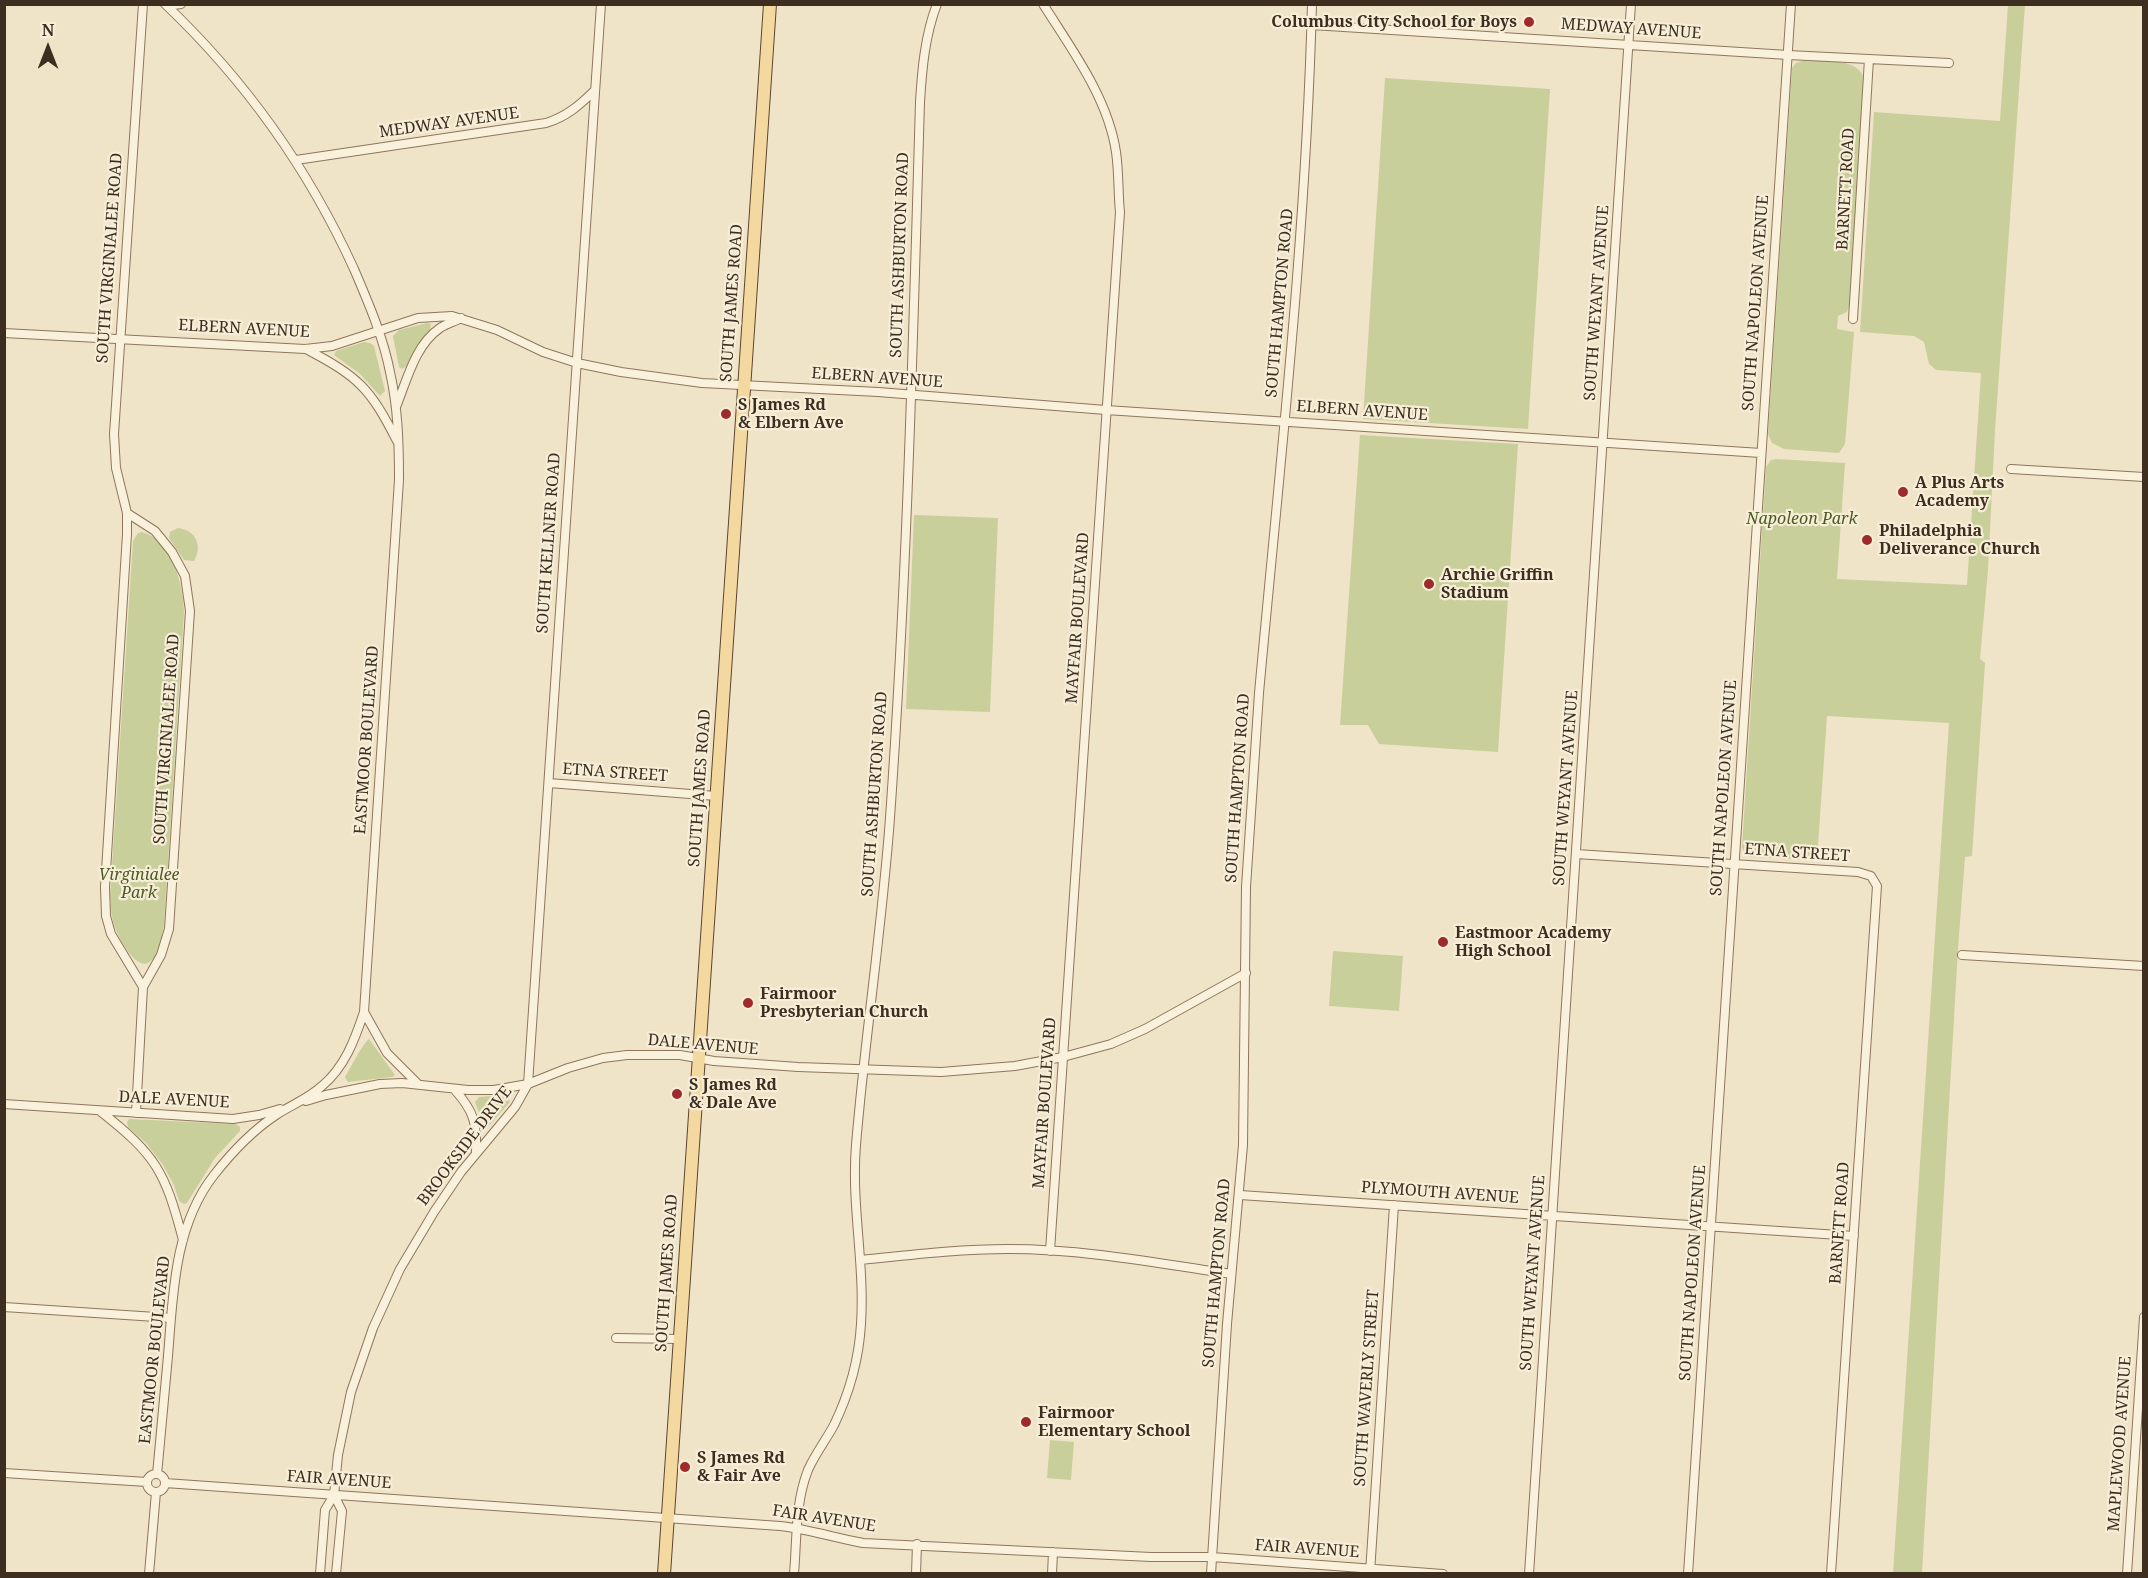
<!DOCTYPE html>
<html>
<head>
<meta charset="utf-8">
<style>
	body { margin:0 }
	#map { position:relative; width:2148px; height:1578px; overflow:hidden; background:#f0e4c8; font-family:"Noto Serif",serif }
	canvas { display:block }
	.frame { position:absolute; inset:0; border:6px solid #3d2e20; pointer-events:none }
	.north { position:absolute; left:18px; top:18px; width:60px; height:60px; -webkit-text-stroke:4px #f7eed8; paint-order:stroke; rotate:0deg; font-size:16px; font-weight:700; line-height:24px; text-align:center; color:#3d2e20 }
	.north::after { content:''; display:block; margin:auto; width:21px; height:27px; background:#3d2e20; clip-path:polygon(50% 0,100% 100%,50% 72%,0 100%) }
</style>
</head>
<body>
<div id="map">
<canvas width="2148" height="1578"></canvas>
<div class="frame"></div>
<div class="north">N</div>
</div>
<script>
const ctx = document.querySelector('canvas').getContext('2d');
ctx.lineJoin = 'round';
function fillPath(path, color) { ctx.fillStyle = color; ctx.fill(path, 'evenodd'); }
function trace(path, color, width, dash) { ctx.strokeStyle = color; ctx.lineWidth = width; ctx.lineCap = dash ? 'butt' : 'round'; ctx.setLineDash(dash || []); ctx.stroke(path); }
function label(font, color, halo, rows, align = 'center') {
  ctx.font = font + ' "Noto Serif",serif'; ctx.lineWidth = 4.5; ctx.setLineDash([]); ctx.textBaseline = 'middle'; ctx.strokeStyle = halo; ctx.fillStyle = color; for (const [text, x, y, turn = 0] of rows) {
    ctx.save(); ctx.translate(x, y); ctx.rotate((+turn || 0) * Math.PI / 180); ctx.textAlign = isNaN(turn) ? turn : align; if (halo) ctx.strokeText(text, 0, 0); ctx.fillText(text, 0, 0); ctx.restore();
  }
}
const green = new Path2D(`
	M2008,5H2025L1995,431L1988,570L1980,659L1985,663L1972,856L1965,857L1958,949L1922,1573H1893L1949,723L1827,716L1817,860L1750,857L1745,854L1742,847L1766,467L1771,460L1777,459L1845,463L1837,579L1967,585L1981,373L1936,370L1929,364L1924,342L1914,336L1860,332L1874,112L2000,121Z
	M1802,61C1821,62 1858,56 1864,79L1849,306L1847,312L1838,316L1837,329L1854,332L1845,444L1839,453L1784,449L1772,443L1768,434L1792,68L1796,63Z
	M1385,78L1550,89L1528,429L1363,419Z
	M427,323L431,324L430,330L418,344L407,366L402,369L399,367L393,336L399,330Z
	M364,342L370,343L374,346L385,391L380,396L360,374L334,355L336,351Z
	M1360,435L1518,444L1498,752L1379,744L1368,725H1340Z
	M914,515L998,518L990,712L906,709Z
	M178,528C196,530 203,546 194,561L184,560L169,538L170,532Z
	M142,532C172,539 184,587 184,613L164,925C162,935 159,958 148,963C135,969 119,938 115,928C111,917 111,907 110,896L133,541L138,533Z
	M1333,951L1403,956L1399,1011L1329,1006Z
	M369,1039L395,1075L392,1077L348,1082L345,1077C350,1069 363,1043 369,1039Z
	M506,1095L508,1096L510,1102L487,1128L485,1129L475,1102L479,1097Z
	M129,1119L236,1124L240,1127V1131L215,1158L187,1203L184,1204L179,1201L174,1185L163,1165L146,1143L128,1127L127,1122Z
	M1050,1440L1074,1442L1071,1480L1047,1478Z`);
const minor = new Path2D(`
	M1043,4C1072,50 1108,98 1116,152C1119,172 1118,193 1120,212L1050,1251
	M167,6L181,4
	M1312,25L1788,55L1949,63
	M296,160L546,123C566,117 580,105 595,90
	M1853,319L1869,59
	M4,333L305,349L332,346L418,318L452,316L497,330L543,352L577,363L621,372L702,383L878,392L1106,410L1761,453
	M306,349C359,377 370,388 397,441
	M396,407C407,380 415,345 440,328C446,324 454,322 461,318
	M2011,469L2144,477
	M127,513L155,531L172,552L185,576L190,611L169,929L161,955L143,987
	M549,783L716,796
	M1576,854L1858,872L1871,876L1877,886L1831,1574
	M1962,955L2144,966
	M364,1012L387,1053L418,1084
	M454,1089C474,1111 477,1123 476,1152
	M306,1101L326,1095L380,1084L402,1083L468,1090H494L528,1084L568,1068L603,1058L627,1055H680L714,1061L798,1067L941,1072L1015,1066L1063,1057L1111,1044L1145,1029L1246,973
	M4,1104L233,1119L259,1115L280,1109
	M100,1111C156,1155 165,1171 183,1240
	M136,1113L143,987L111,934L106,916L105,887L127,534V513L116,468L114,434L143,4
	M1240,1195L1854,1236
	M861,1260C910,1255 959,1249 1008,1249C1083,1249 1157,1263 1231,1274
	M4,1307L171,1318
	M616,1338L679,1339
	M4,1473L147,1482
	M157,1474C161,1435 164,1396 168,1356C173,1295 174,1226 214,1175C232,1152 252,1131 276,1115C291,1105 308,1099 322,1086C345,1067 355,1039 364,1012L399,480C399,443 398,408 390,372C383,336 368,302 354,269C308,168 245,80 165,4
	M147 1483a9 9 0 1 1 18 0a9 9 0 1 1-18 0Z
	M165,1483L780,1526C808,1529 835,1538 863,1543L1151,1557H1212L1443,1574
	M334,1495L342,1511L336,1574
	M1370,1573L1394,1205
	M149,1574L156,1492
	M320,1574L325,1510L334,1495L338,1455L351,1392L373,1328L400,1269L434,1212L461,1172L515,1107L528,1084L601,4
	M794,1574C797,1539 795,1503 808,1470C815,1454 826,1440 834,1425C849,1394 859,1358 861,1324C865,1264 851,1205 856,1145C865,1036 882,928 890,818C907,580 913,341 920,102C922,69 925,35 937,4
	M916,1574L917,1544
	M1052,1574L1053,1552
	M1211,1574L1227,1324L1243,1145L1246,887L1259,693C1280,464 1306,235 1312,4
	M1529,1574L1631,4
	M1688,1574L1791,4
	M2127,1574L2144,1317`);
const primary = new Path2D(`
	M664,1574L770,4`);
const markers = [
	[1529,22,6,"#9e2a2b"],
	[726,414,6,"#9e2a2b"],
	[1903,492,6,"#9e2a2b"],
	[1867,540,6,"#9e2a2b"],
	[1429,584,6,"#9e2a2b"],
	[1443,942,6,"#9e2a2b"],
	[748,1003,6,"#9e2a2b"],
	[677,1094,6,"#9e2a2b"],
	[1026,1422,6,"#9e2a2b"],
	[685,1467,6,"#9e2a2b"]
];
const poiNames = [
	["Columbus City School for Boys",1517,22,"right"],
	["S James Rd",738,405],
	["& Elbern Ave",738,423],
	["A Plus Arts",1915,483],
	["Academy",1915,501],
	["Philadelphia",1879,531],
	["Deliverance Church",1879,549],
	["Archie Griffin",1441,575],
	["Stadium",1441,593],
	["Eastmoor Academy",1455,933],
	["High School",1455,951],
	["Fairmoor",760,994],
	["Presbyterian Church",760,1012],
	["S James Rd",689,1085],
	["& Dale Ave",689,1103],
	["Fairmoor",1038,1413],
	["Elementary School",1038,1431],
	["S James Rd",697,1458],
	["& Fair Ave",697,1476]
];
const streetNames = [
	["MEDWAY AVENUE",1631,29,4],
	["MEDWAY AVENUE",449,123,-8],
	["BARNETT ROAD",1846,189,-87],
	["SOUTH ASHBURTON ROAD",900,255,-88],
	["SOUTH VIRGINIALEE ROAD",110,258,-86],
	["SOUTH JAMES ROAD",732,303,-86],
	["SOUTH HAMPTON ROAD",1280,303,-85],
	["SOUTH WEYANT AVENUE",1597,303,-86],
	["SOUTH NAPOLEON AVENUE",1756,303,-86],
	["ELBERN AVENUE",244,329,3],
	["ELBERN AVENUE",877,378,4],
	["ELBERN AVENUE",1362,411,4],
	["SOUTH KELLNER ROAD",549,543,-86],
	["MAYFAIR BOULEVARD",1078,618,-86],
	["SOUTH VIRGINIALEE ROAD",167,739,-86],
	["EASTMOOR BOULEVARD",367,740,-86],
	["ETNA STREET",615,773,4],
	["SOUTH JAMES ROAD",700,788,-86],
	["SOUTH HAMPTON ROAD",1238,788,-86],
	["SOUTH WEYANT AVENUE",1566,788,-86],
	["SOUTH NAPOLEON AVENUE",1724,788,-86],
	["SOUTH ASHBURTON ROAD",875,794,-86],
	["ETNA STREET",1797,853,4],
	["DALE AVENUE",703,1045,5],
	["DALE AVENUE",174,1100,3],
	["MAYFAIR BOULEVARD",1045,1103,-86],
	["BROOKSIDE DRIVE",465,1146,-53],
	["PLYMOUTH AVENUE",1440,1193,4],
	["BARNETT ROAD",1840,1223,-86],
	["SOUTH JAMES ROAD",667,1273,-86],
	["SOUTH HAMPTON ROAD",1217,1273,-85],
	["SOUTH WEYANT AVENUE",1533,1273,-86],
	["SOUTH NAPOLEON AVENUE",1693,1273,-86],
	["EASTMOOR BOULEVARD",155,1350,-84],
	["SOUTH WAVERLY STREET",1367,1388,-86],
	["MAPLEWOOD AVENUE",2120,1444,-86],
	["FAIR AVENUE",339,1480,4],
	["FAIR AVENUE",824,1519,9],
	["FAIR AVENUE",1307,1549,4]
];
const parkNames = [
	["Napoleon Park",1802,519],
	["Virginialee",139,875],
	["Park",139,893]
];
fillPath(green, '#c9cf9b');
trace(minor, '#8d765c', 10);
trace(primary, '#5b4430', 14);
trace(minor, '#faf1dc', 8);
trace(primary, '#f3d9a0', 12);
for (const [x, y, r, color] of markers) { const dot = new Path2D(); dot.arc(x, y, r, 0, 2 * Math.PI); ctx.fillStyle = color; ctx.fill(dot); trace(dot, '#f7eed8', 2); }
label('bold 16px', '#3d2e20', '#f7eed8', poiNames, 'left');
label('16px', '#3d2e20', '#f7eed8', streetNames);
label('italic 16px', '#4d5a26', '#f7eed8', parkNames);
</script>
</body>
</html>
